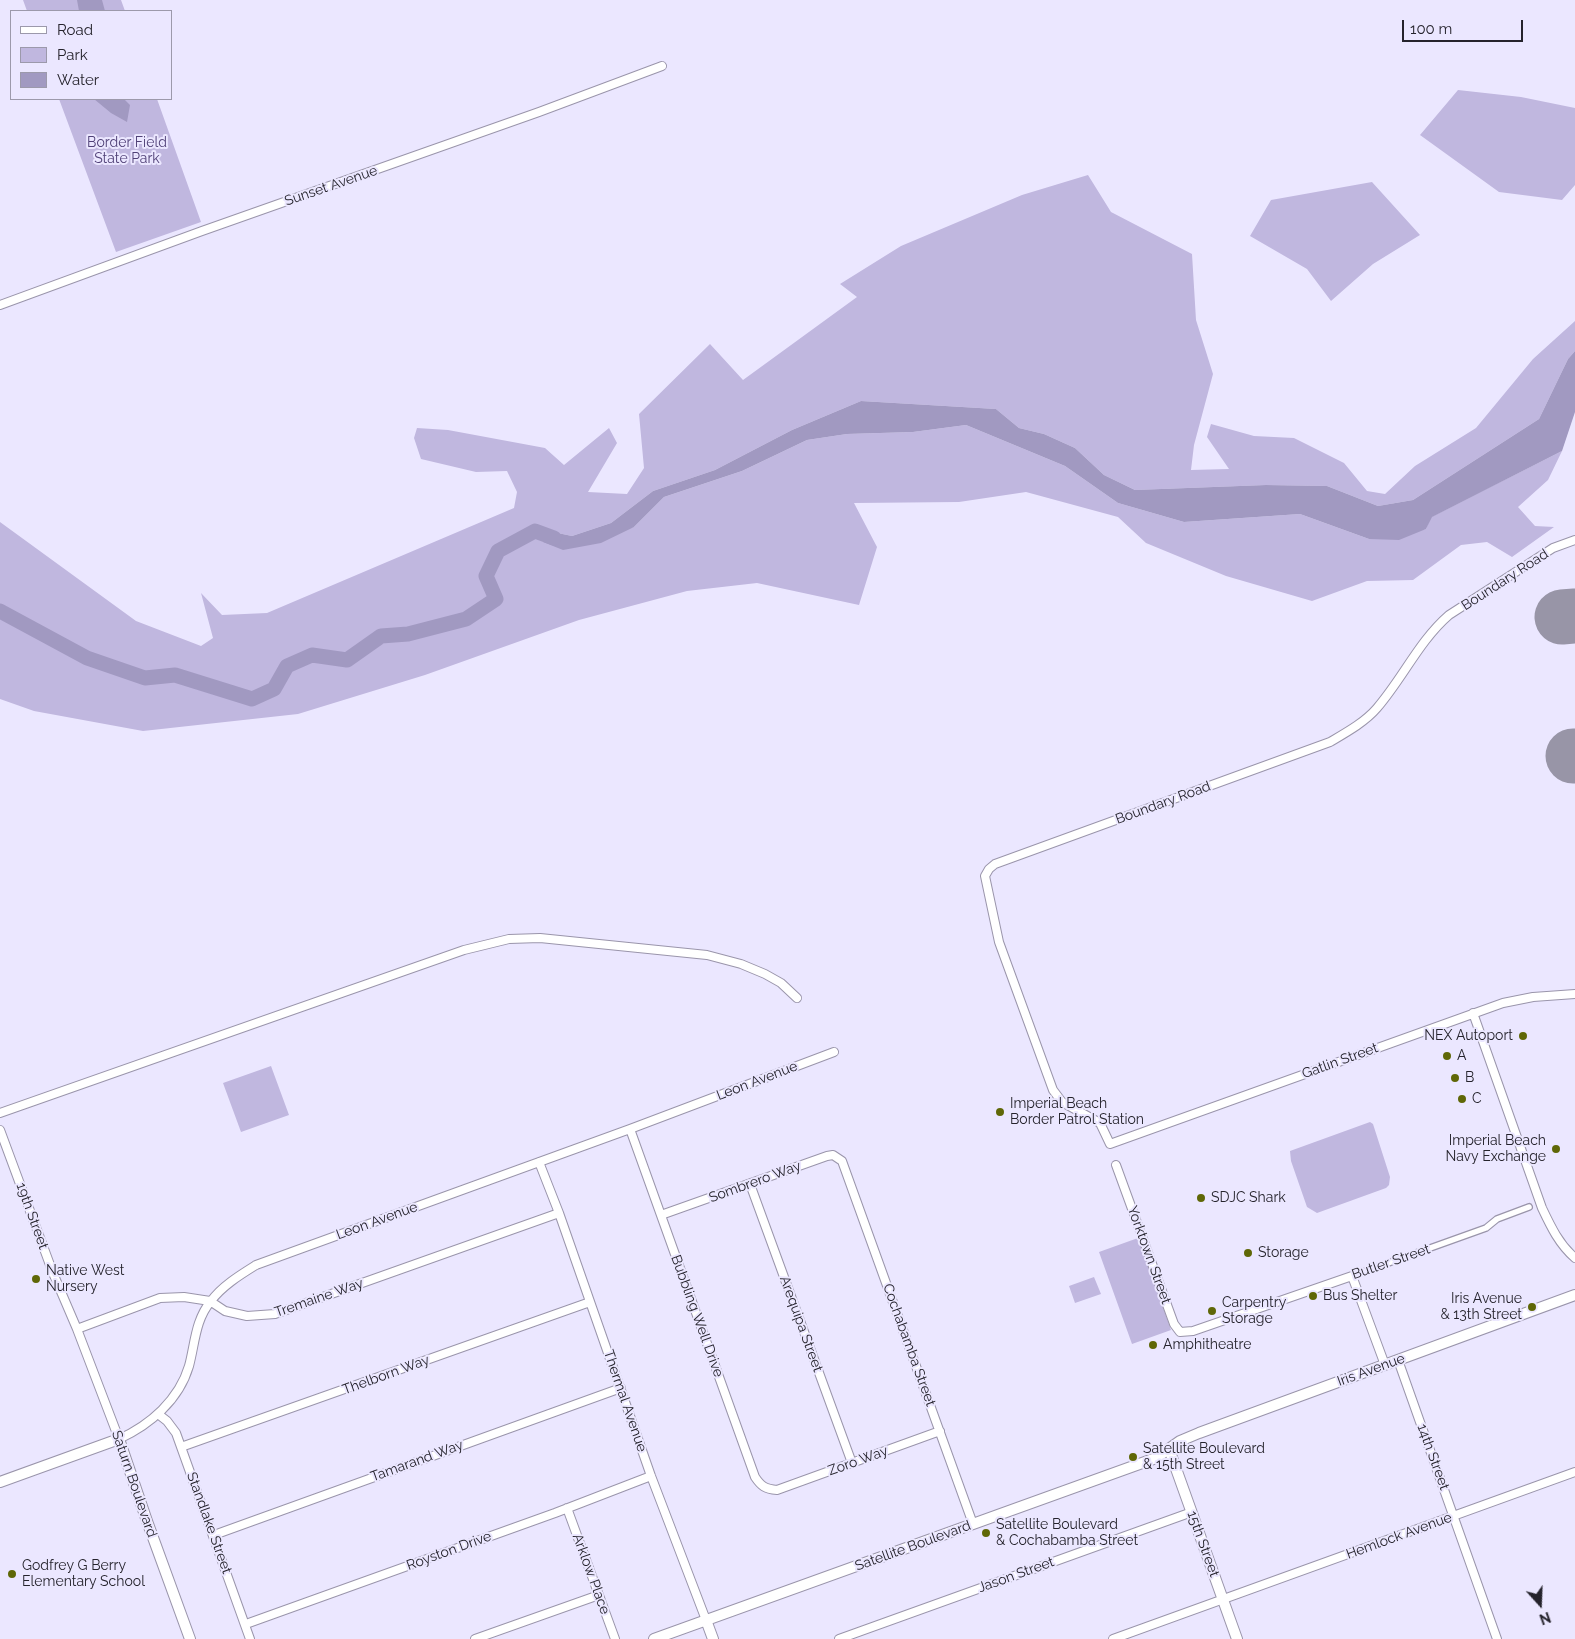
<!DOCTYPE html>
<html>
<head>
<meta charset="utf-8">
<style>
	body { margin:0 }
	#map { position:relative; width:1575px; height:1639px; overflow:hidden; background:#ebe7ff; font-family:Raleway,sans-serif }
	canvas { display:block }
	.legend { position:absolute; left:10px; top:10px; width:162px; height:90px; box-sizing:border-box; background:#ebe7ff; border:1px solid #9c99ab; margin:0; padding:6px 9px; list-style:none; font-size:15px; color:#25232c }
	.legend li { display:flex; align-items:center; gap:10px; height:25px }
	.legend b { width:25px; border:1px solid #9c99ab }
	.north { position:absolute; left:1515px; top:1579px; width:50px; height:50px; -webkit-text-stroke:4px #ebe7ff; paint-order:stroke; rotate:160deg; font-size:14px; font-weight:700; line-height:20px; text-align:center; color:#25232c }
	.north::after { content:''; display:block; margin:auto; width:18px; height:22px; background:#25232c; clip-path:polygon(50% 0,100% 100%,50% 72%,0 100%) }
	.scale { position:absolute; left:1402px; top:20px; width:121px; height:22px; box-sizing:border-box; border:2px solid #25232c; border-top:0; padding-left:6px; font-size:15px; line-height:18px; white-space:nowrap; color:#25232c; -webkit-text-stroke:4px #ebe7ff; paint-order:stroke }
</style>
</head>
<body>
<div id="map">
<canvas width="1575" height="1639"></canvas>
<ul class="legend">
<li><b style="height:6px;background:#fff"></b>Road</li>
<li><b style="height:14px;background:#c0b7df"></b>Park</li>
<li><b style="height:14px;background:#a199c1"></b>Water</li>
</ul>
<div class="north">N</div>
<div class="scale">100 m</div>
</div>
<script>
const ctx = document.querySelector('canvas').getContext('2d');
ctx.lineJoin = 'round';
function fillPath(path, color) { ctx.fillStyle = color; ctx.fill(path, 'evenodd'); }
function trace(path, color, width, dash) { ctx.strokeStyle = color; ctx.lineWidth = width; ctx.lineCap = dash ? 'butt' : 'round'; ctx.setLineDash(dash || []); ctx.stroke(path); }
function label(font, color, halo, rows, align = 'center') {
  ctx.font = font + ' Raleway,sans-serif'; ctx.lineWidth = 4; ctx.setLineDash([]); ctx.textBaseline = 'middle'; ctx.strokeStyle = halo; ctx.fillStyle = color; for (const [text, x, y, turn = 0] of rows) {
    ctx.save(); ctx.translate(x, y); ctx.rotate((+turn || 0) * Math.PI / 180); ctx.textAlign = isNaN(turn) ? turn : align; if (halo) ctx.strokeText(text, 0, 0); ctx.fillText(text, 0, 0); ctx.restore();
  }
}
const green = new Path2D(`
	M23,0H121L125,11H27Z
	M1458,90L1521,97L1575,108V185L1562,200L1499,192L1420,135Z
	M59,99H157L201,222L116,252Z
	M1088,175L1111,212L1192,254L1196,320L1213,374L1194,445L1191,470L1229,469L1207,437L1211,424L1254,436L1294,438L1344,463L1367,491L1385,494L1415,466L1476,428L1533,359L1575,321V351L1568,359L1539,419L1413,500L1378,506L1327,486L1266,485L1135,490L1104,475L1075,448L1044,434L1019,428L996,409L861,401L792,430L715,470L653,491L611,523L572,536L534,528L543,542L634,527L664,497L742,471L807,440L847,434L913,432L966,425L1065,466L1118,503L1184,522L1300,514L1369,539L1426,529L1431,517L1562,451L1548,480L1518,507L1535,526L1554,527L1512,557L1487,542L1461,545L1413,580L1367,581L1312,601L1226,576L1146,543L1118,517L1026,492L959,502L854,503L877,547L859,605L757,583L687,591L579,620L425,675L298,714L143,731L34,711L0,699V522L136,621L201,646L213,638L201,593L222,615L267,613L514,508L517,492L507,471L476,472L421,459L414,438L417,428L448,430L545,448L564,465L609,428L617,443L588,492L627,494L644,468L639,414L710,344L743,380L857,297L840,284L901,246L1022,195Z
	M1372,182L1420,235L1373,264L1331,301L1307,269L1250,236L1271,200Z
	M271,1066L289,1115L241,1132L223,1083Z
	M1370,1122L1373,1124L1390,1177L1389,1185L1386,1188L1317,1213L1307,1207L1291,1161L1290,1151Z
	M1138,1238L1171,1330L1132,1344L1099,1252Z
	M1094,1277L1101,1294L1075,1303L1069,1286Z`);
const water = new Path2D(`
	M77,0H102L105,11H79Z
	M94,99H124L130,105L127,122L111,113Z
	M1575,351V412L1562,451L1432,517L1426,529L1399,540L1369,539L1300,514L1184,522L1118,503L1065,466L966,425L913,432L847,434L807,440L742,471L664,497L634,527L601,543L563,550L543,542L534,528L572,536L611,523L653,491L715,470L792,430L861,401L996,409L1019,428L1044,434L1075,448L1104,475L1135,490L1266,485L1327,486L1378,506L1413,500L1539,419L1568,359Z`);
const river = new Path2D(`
	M0,611L87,658L145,678L175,675L252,699L274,689L287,666L312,655L347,660L381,636L408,634L466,619L496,599L486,576L498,551L535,531L554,538`);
const runway = new Path2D(`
	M1562,617L1575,616
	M1573,756H1575`);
const pedestrian = new Path2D(`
	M1352,1276L1486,1228L1497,1219L1529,1207`);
const minor = new Path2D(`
	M0,305L202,231L539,112L662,66
	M1575,540L1553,548L1449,615C1419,641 1403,678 1377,708C1365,722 1347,732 1330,742L995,864L989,869L985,876L999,942L1053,1090L1062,1102L1100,1123L1110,1144L1503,1003L1533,997L1575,994
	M1473,1013L1542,1208C1551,1227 1559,1244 1575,1258
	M0,1113L464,950L509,939L540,938L707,955L741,964L765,974L781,983L797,998
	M630,1129L755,1477C761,1486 765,1489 777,1490L940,1431
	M0,1130L53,1273L77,1329L119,1439C150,1425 179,1400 189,1366C195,1344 195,1320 211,1301C222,1286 240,1275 256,1265L630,1129L834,1052
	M539,1162L559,1213L651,1476L706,1620
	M1116,1165L1174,1324L1180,1332L1193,1331L1352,1276L1385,1365
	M750,1184L852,1463
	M661,1215L827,1156L833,1155L842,1161L973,1524
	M77,1329L160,1298L184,1297L210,1301L225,1311L247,1316L275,1314L559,1213
	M1398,1360L1497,1639
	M158,1414L167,1421L176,1433L250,1639
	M181,1447L590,1302
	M567,1508L615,1639
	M214,1535L621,1388
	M246,1624L555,1513L651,1476
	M475,1639L599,1595
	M839,1639L1192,1512
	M1113,1639L1575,1472`);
const tertiary = new Path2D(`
	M1169,1449L1237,1639
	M0,1482L119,1439L147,1521L190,1639
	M706,1620L713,1639
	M654,1639L1156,1458L1180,1441L1199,1433L1575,1295`);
const markers = [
	[1523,1036,5,"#5f6707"],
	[1447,1056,5,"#5f6707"],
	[1455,1078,5,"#5f6707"],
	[1462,1099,5,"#5f6707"],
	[1000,1112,5,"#5f6707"],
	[1556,1149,5,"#5f6707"],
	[1201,1198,5,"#5f6707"],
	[1248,1253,5,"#5f6707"],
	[36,1279,5,"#5f6707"],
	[1313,1296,5,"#5f6707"],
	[1532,1307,5,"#5f6707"],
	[1212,1311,5,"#5f6707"],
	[1153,1345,5,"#5f6707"],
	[1133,1457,5,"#5f6707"],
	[986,1533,5,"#5f6707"],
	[12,1574,5,"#5f6707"]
];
const parkNames = [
	["Border Field",127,143],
	["State Park",127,159]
];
const streetNames = [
	["Sunset Avenue",331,186,-19],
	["Boundary Road",1505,580,-33],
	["Boundary Road",1163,803,-20],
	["Gatlin Street",1340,1061,-20],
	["Leon Avenue",757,1081,-21],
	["Sombrero Way",755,1182,-20],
	["19th Street",32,1216,70],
	["Leon Avenue",377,1221,-20],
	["Yorktown Street",1149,1255,70],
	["Butler Street",1391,1262,-19],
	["Tremaine Way",319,1298,-19],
	["Bubbling Well Drive",697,1316,70],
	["Arequipa Street",801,1324,70],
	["Cochabamba Street",909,1345,70],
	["Iris Avenue",1371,1370,-20],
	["Thelborn Way",386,1375,-20],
	["Thermal Avenue",625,1401,71],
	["14th Street",1433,1457,70],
	["Tamarand Way",417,1461,-20],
	["Zoro Way",858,1461,-20],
	["Saturn Boulevard",134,1484,71],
	["Standlake Street",209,1523,70],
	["Hemlock Avenue",1399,1536,-20],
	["15th Street",1203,1544,70],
	["Satellite Boulevard",913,1546,-20],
	["Royston Drive",449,1551,-20],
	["Arklow Place",591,1574,70],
	["Jason Street",1016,1575,-20]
];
const poiNames = [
	["NEX Autoport",1513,1036,"right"],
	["A",1457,1056],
	["B",1465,1078],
	["C",1472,1099],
	["Imperial Beach",1010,1104],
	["Border Patrol Station",1010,1120],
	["Imperial Beach",1546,1141,"right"],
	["Navy Exchange",1546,1157,"right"],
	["SDJC Shark",1211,1198],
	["Storage",1258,1253],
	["Native West",46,1271],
	["Nursery",46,1287],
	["Bus Shelter",1323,1296],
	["Iris Avenue",1522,1299,"right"],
	["& 13th Street",1522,1315,"right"],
	["Carpentry",1222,1303],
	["Storage",1222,1319],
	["Amphitheatre",1163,1345],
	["Satellite Boulevard",1143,1449],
	["& 15th Street",1143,1465],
	["Satellite Boulevard",996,1525],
	["& Cochabamba Street",996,1541],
	["Godfrey G Berry",22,1566],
	["Elementary School",22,1582]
];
fillPath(green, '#c0b7df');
fillPath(water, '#a199c1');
trace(river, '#a199c1', 15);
trace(runway, '#9895a7', 55);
trace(pedestrian, '#9a95ab', 8);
trace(minor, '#9a95ab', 10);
trace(tertiary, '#9a95ab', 12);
trace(pedestrian, '#fff', 5.5);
trace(minor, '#fff', 8);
trace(tertiary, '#fff', 10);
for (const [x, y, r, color] of markers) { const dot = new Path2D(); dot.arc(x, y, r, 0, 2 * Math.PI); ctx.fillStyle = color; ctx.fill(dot); trace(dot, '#ebe7ff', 2); }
label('14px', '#504177', '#ebe7ff', parkNames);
label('14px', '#25232c', '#ebe7ff', streetNames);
label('14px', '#25232c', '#ebe7ff', poiNames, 'left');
</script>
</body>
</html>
